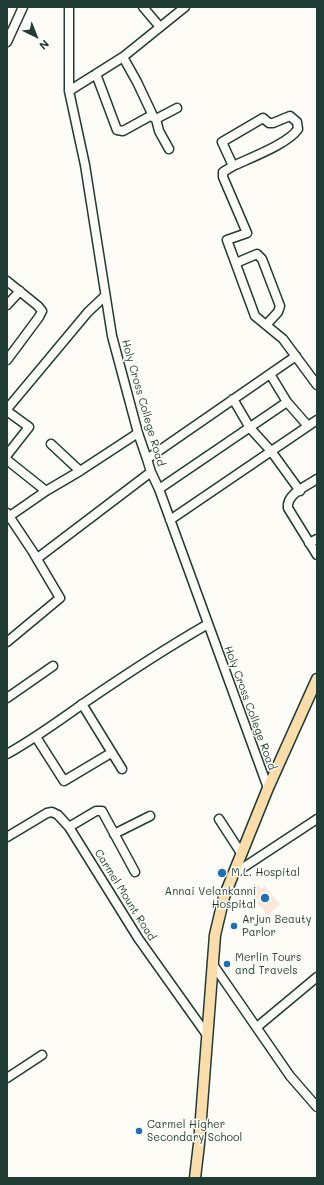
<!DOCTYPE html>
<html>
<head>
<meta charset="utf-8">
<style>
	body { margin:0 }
	#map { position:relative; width:324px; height:1185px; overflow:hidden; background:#fdfcf7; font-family:Mali,sans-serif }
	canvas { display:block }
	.frame { position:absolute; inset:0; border:8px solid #1f3d34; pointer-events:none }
	.north { position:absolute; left:16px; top:16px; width:40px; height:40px; -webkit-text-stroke:3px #fdfcf7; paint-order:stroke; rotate:137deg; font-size:11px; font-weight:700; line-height:16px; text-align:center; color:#1f3d34 }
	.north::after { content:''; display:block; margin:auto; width:14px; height:18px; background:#1f3d34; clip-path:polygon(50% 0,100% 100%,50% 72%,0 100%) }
</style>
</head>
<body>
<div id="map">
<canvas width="324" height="1185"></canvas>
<div class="frame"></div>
<div class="north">N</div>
</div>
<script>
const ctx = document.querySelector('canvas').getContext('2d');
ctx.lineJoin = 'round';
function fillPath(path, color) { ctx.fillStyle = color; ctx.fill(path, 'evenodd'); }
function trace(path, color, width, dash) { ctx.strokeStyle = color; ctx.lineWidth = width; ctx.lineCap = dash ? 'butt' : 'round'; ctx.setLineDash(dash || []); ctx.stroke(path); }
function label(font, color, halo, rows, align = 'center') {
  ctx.font = font + ' Mali,sans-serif'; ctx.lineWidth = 3; ctx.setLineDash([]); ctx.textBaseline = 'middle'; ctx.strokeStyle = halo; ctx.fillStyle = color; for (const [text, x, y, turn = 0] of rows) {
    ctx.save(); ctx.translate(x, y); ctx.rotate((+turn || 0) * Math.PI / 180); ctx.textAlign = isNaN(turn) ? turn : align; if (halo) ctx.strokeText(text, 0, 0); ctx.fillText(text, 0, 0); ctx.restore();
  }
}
const built = new Path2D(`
	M258,885L262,889L265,886L280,904L268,915L257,903L259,901L253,894L256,892L254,889Z`);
const minor = new Path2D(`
	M69,7V91L85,165L112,336L138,433L147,459L151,472L159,489L268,788
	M143,7L160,27
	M7,42L23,7
	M123,57L137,82L154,118L156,119L177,108
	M96,74L117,130L123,131L152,115
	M69,91L123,57L185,7
	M156,119L159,131L169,149
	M233,166C250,158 288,144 298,129L297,122L290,116L273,123H269L263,118L222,142L233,166L223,172V177L247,233L227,240L255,316L283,339L317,385
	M236,263L257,254L262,259L280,306L278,312L266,325
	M7,281L38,306L42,311L39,317L7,360
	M7,305L20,291
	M270,374L287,402L308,426
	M233,399L250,428L271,451L300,491
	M7,409L88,312L105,296
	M7,411L29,427L7,455
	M51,444L80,471
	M147,459L296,356
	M7,460L46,491
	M317,479C307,486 286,494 288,508L317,555
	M159,489L287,402
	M7,513L35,555L39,557L151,472
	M7,518L46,491L80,471L138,433
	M170,520L317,420
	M309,543L317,539
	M7,642L60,598L34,554
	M7,698L53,666
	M82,704L122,769
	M36,737L64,781L111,753
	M7,754C34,739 59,721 84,703C125,675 166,648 208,624
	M219,819L241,853
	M69,827L96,811H102L135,872
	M114,834L150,816
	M7,837L47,813L52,812L58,815L69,827L138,938L207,1035
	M232,875L317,819
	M212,963L290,1076L317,1107
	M257,1027L317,977
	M7,1078L42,1055`);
const major = new Path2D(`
	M195,1178L199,1144L215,935L224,897L268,788L317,679`);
const markers = [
	[222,873,5,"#1f6fb2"],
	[265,898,5,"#1f6fb2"],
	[234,926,4,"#1f6fb2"],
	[227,964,4,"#1f6fb2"],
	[139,1131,4,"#1f6fb2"]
];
const streetNames = [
	["Holy Cross College Road",143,403,74],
	["Holy Cross College Road",250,708,70],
	["Carmel Mount Road",125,895,58]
];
const poiNames = [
	["M.L. Hospital",231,873],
	["Annai Velankanni",256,892,"right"],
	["Hospital",256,905,"right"],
	["Arjun Beauty",242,920],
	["Parlor",242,933],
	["Merlin Tours",235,958],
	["and Travels",235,971],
	["Carmel Higher",147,1125],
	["Secondary School",147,1138]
];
fillPath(built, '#f8e8dc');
trace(minor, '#1f3d34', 11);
trace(major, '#1f3d34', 13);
trace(minor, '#fdfcf7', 8);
trace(major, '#fbddab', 10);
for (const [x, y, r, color] of markers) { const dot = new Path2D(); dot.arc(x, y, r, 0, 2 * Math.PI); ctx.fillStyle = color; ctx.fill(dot); trace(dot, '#fdfcf7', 1.5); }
label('11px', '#1f3d34', '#fdfcf7', streetNames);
label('11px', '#1f3d34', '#fdfcf7', poiNames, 'left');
</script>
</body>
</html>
